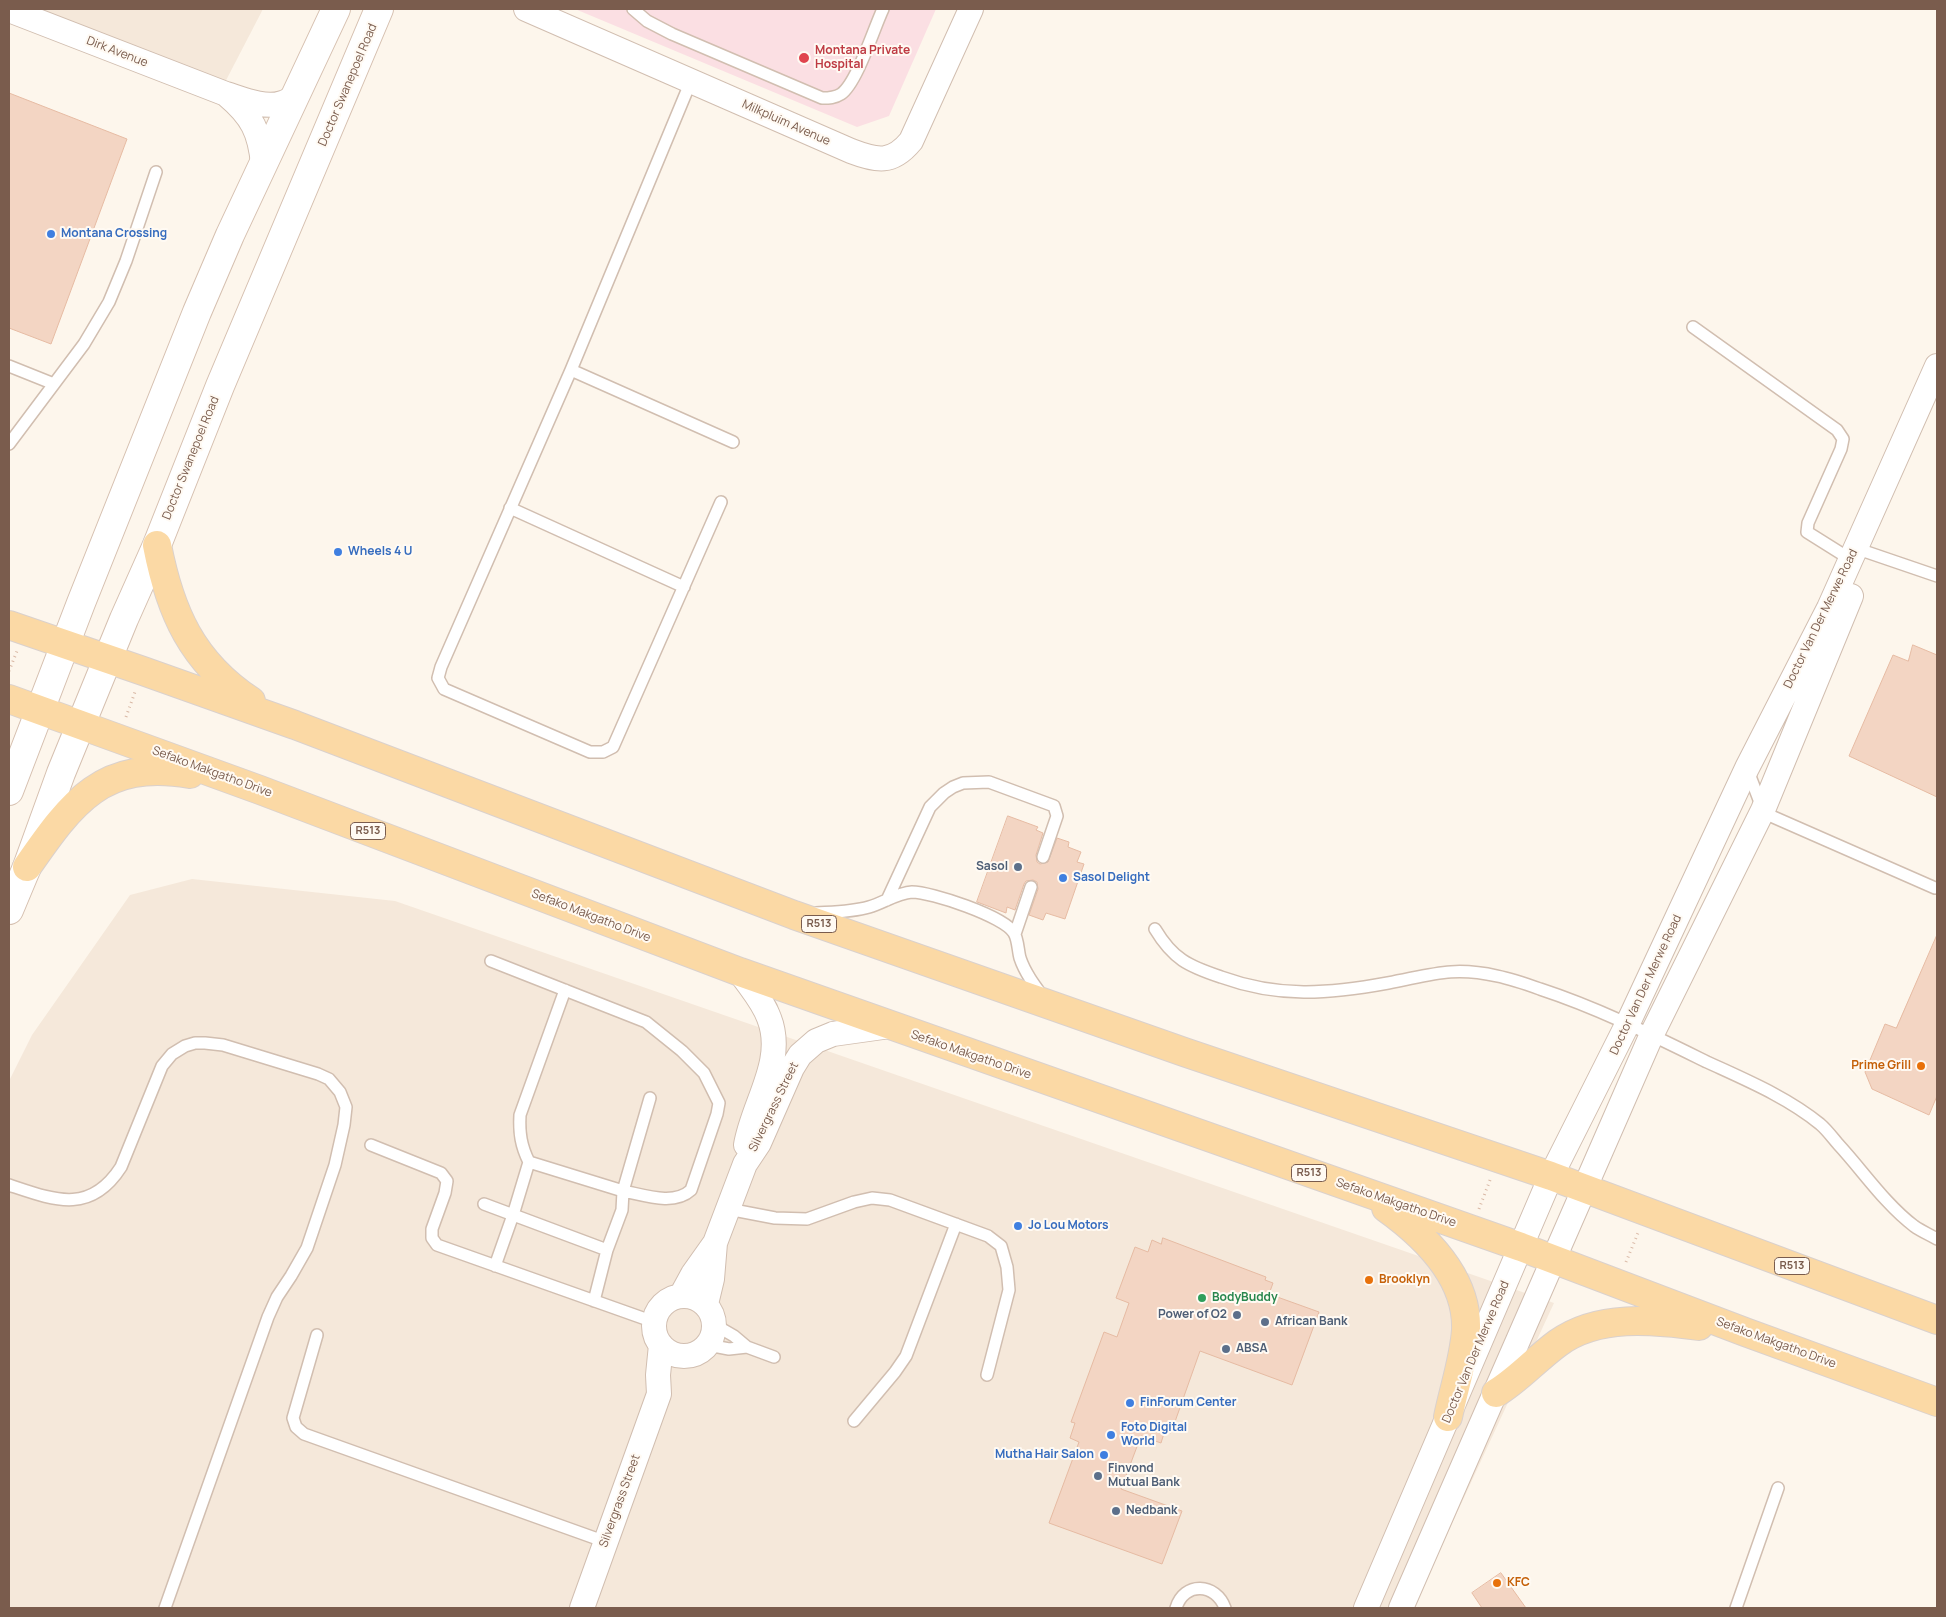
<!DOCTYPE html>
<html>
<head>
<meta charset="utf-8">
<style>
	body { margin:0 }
	#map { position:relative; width:1946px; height:1617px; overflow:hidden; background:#fdf6ec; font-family:Manrope,sans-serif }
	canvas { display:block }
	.frame { position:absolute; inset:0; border:10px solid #7a5c4d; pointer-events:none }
</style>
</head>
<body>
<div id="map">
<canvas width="1946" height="1617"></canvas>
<div class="frame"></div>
</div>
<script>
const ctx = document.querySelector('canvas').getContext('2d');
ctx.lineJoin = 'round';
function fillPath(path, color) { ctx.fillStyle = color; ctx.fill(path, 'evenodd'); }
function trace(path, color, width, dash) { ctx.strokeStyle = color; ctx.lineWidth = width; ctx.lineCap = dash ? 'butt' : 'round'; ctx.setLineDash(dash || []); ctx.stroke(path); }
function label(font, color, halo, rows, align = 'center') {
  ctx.font = font + ' Manrope,sans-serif'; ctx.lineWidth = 4; ctx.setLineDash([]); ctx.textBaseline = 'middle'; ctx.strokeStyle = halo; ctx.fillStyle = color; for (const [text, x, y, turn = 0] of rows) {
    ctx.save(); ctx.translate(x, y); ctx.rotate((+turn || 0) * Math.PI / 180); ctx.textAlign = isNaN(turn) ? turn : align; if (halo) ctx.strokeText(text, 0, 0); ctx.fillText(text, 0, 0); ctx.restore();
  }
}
const residential = new Path2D(`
	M23,9H263L221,90Z
	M192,879L395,901L1554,1303L1413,1608H9V1081L32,1035L130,895Z`);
const medical = new Path2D(`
	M575,9H936L889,116L857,127Z`);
const building = new Path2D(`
	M9,93L127,139L51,344L9,328Z
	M1913,645L1937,655V797L1849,756L1893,655L1908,661Z
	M1008,816L1038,827L1036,830L1043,833L1036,855L1037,862L1040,864L1048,862L1057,838L1069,842L1068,847L1081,852L1077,862L1084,864L1065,919L1046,913L1043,920L1029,915L1038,889L1037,882L1033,880L1026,881L1024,884L1015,910L1007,907L1006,913L977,902Z
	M1937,935V1096L1929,1115L1872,1089L1865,1072L1885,1024L1896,1028Z
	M1163,1238L1266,1277L1265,1280L1273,1283L1269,1294L1319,1312L1292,1385L1200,1351L1171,1433L1165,1430L1161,1443L1141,1436L1121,1489L1182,1511L1162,1564L1049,1523L1079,1442L1070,1438L1075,1423L1071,1422L1104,1332L1117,1337L1129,1303L1116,1298L1135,1247L1148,1252L1152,1240L1161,1244Z
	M1501,1573L1526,1608H1482L1472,1593Z`);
const path = new Path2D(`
	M9,671L17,651
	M126,717L135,692
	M1479,1209L1490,1180
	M1626,1262L1638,1233`);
const lane = new Path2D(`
	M633,9L647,21L672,34L822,98C829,98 835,98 841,94C857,83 874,28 883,9
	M691,81L571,370L441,667L438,678L444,689L590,752H603L613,747L721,502
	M1693,327L1837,430L1843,439L1841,449L1808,523L1807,532L1850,559
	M9,366L54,384
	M571,370L733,442
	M9,444L84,344L109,302L126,261L156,172
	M510,508L684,587
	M1855,548L1937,576
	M1748,771L1763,810L1771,816L1935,888
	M887,900L930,807L944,793L953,787L963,783L989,782L1054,806L1057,816L1043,857
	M816,913C834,912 852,912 869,907C883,903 897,893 912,892C931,892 1004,916 1014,933C1018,939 1018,951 1020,958C1025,973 1035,986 1044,998
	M1155,929C1173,959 1188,966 1221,977C1279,998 1328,994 1388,983C1431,975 1452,966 1497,976C1512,979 1526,984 1540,989C1598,1008 1652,1035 1707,1062C1746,1080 1787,1097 1820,1124C1827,1130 1832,1137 1838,1144C1863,1171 1885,1204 1914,1226C1921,1231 1930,1235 1937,1239
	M1015,934L1031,887
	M491,961L646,1022L682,1051L704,1073L719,1103L717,1114L691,1190C674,1206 644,1195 623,1191L622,1210L607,1250
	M565,990L520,1115C519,1133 521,1146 529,1162L623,1191L650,1098
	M371,1145L441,1173L447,1181L445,1193L432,1229V1238L437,1245L654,1322
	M9,1185C54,1200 90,1215 121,1167L162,1066L172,1054L185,1046L195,1043H205L223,1045L318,1074L329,1079L340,1092L346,1107L344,1125L335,1165L307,1248L291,1276L277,1297L268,1317L165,1608
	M484,1204L607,1250L594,1301
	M728,1209L775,1218L807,1219L854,1202L872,1198L890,1200L988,1236L1001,1246L1007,1267L1009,1290L987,1375
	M495,1266L513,1215L529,1162
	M715,1325L734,1336L747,1347L774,1357
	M317,1335L293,1418L296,1427L304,1434L606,1542
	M708,1345L729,1349L747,1347
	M854,1421L895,1372L906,1356L956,1224
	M1176,1608C1184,1581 1216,1583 1225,1608
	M1736,1608L1778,1488`);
const street = new Path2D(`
	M526,9L851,151C877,161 892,164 911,141L971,9
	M9,10L226,94C242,99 265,109 282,103C287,102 292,98 296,96
	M227,95C252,116 260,132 263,164
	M740,972C750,987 763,1001 769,1018C786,1061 753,1103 746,1145
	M654 1326a30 30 0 1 1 60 0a30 30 0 1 1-60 0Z
	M681,1296L693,1274L715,1243L745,1164L759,1143L792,1068L800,1055L816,1041L833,1034L890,1026
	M706,1304L712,1279L715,1243
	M582,1608L659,1394L658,1375L661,1345
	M1366,1608L1551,1176L1628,1023L1747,768L1829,608L1937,366
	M1401,1608L1652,1034L1763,810L1851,596`);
const secondary = new Path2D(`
	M9,791L81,603L197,312L230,235L336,9
	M9,910L27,867L61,773L124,619L157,545L220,386L379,9`);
const primary = new Path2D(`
	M157,545C170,612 192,662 251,701
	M9,625L143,671L295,725L794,915L1184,1052L1551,1176L1937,1320
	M9,699L260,790L740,972L1521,1247L1745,1332L1937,1402
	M27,867C72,802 103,759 190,774
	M1386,1208C1425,1236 1468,1278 1466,1330C1464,1359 1454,1388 1448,1417
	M1496,1393C1519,1379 1536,1359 1558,1343C1598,1314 1653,1320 1699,1326`);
const markers = [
	[804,58,6,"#e0444e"],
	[51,234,5,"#3f7fe0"],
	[338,552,5,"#3f7fe0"],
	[1018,867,5,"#5c6f8a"],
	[1063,878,5,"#3f7fe0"],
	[1921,1066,5,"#e8710a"],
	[1018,1226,5,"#3f7fe0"],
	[1369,1280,5,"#e8710a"],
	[1202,1298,5,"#2e9e5b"],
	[1237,1315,5,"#5c6f8a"],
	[1265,1322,5,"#5c6f8a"],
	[1226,1349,5,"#5c6f8a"],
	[1130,1403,5,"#3f7fe0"],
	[1111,1435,5,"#3f7fe0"],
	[1104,1455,5,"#3f7fe0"],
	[1098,1476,5,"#5c6f8a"],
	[1116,1511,5,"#5c6f8a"],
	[1497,1583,5,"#e8710a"]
];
const shields = [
	[368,831,35],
	[819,924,35],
	[1309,1173,35],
	[1792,1266,35]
];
const shieldNames = [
	["R513",368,831],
	["R513",819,924],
	["R513",1309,1173],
	["R513",1792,1266]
];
const healthNames = [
	["Montana Private",815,51],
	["Hospital",815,65]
];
const streetNames = [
	["Dirk Avenue",117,52,21],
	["Doctor Swanepoel Road",348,85,-67],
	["Milkpluim Avenue",786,123,24],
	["Doctor Swanepoel Road",191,458,-68],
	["Doctor Van Der Merwe Road",1821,619,-64],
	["Sefako Makgatho Drive",212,772,20],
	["Sefako Makgatho Drive",591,916,21],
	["Doctor Van Der Merwe Road",1646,985,-65],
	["Sefako Makgatho Drive",971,1055,19],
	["Silvergrass Street",774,1107,-64],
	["Sefako Makgatho Drive",1396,1203,19],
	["Sefako Makgatho Drive",1776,1343,20],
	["Doctor Van Der Merwe Road",1476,1352,-67],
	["Silvergrass Street",620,1501,-70]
];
const shopNames = [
	["Montana Crossing",61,234],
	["Wheels 4 U",348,552],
	["Sasol Delight",1073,878],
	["Jo Lou Motors",1028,1226],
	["FinForum Center",1140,1403],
	["Foto Digital",1121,1428],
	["World",1121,1442],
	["Mutha Hair Salon",1094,1455,"right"]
];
const serviceNames = [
	["Sasol",1008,867,"right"],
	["Power of O2",1227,1315,"right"],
	["African Bank",1275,1322],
	["ABSA",1236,1349],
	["Finvond",1108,1469],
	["Mutual Bank",1108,1483],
	["Nedbank",1126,1511]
];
const foodNames = [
	["Prime Grill",1911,1066,"right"],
	["Brooklyn",1379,1280],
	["KFC",1507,1583]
];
const leisureNames = [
	["BodyBuddy",1212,1298]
];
fillPath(residential, '#f5e8da');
fillPath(medical, '#fbdfe3');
fillPath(building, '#f3d5c3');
trace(building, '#e6bba3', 1);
trace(lane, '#d1beb0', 14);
trace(street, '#d1beb0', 26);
trace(secondary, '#d6c0b0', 30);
trace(primary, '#dad1cd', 30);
trace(path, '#d9b8a5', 3, [1, 4]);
trace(lane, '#fff', 11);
trace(street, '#fff', 24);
trace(secondary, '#fff', 28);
trace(primary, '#fbd9a5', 28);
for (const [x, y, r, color] of markers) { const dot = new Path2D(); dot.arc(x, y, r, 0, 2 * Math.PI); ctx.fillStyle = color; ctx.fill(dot); trace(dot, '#fffaf3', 2); }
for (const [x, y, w] of shields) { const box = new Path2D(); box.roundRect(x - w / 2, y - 8.5, w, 17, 4); ctx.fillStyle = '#fffaf3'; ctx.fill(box); trace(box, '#7a5c4d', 1); }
label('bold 11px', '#7a5c4d', null, shieldNames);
label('bold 12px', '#be3a42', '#fffaf3', healthNames, 'left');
label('12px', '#7a5c4d', '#fffaf3', streetNames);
label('bold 12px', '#366cbe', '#fffaf3', shopNames, 'left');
label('bold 12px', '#4e5e75', '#fffaf3', serviceNames, 'left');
label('bold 12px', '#c56008', '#fffaf3', foodNames, 'left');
label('bold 12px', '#27864d', '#fffaf3', leisureNames, 'left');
</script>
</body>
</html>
